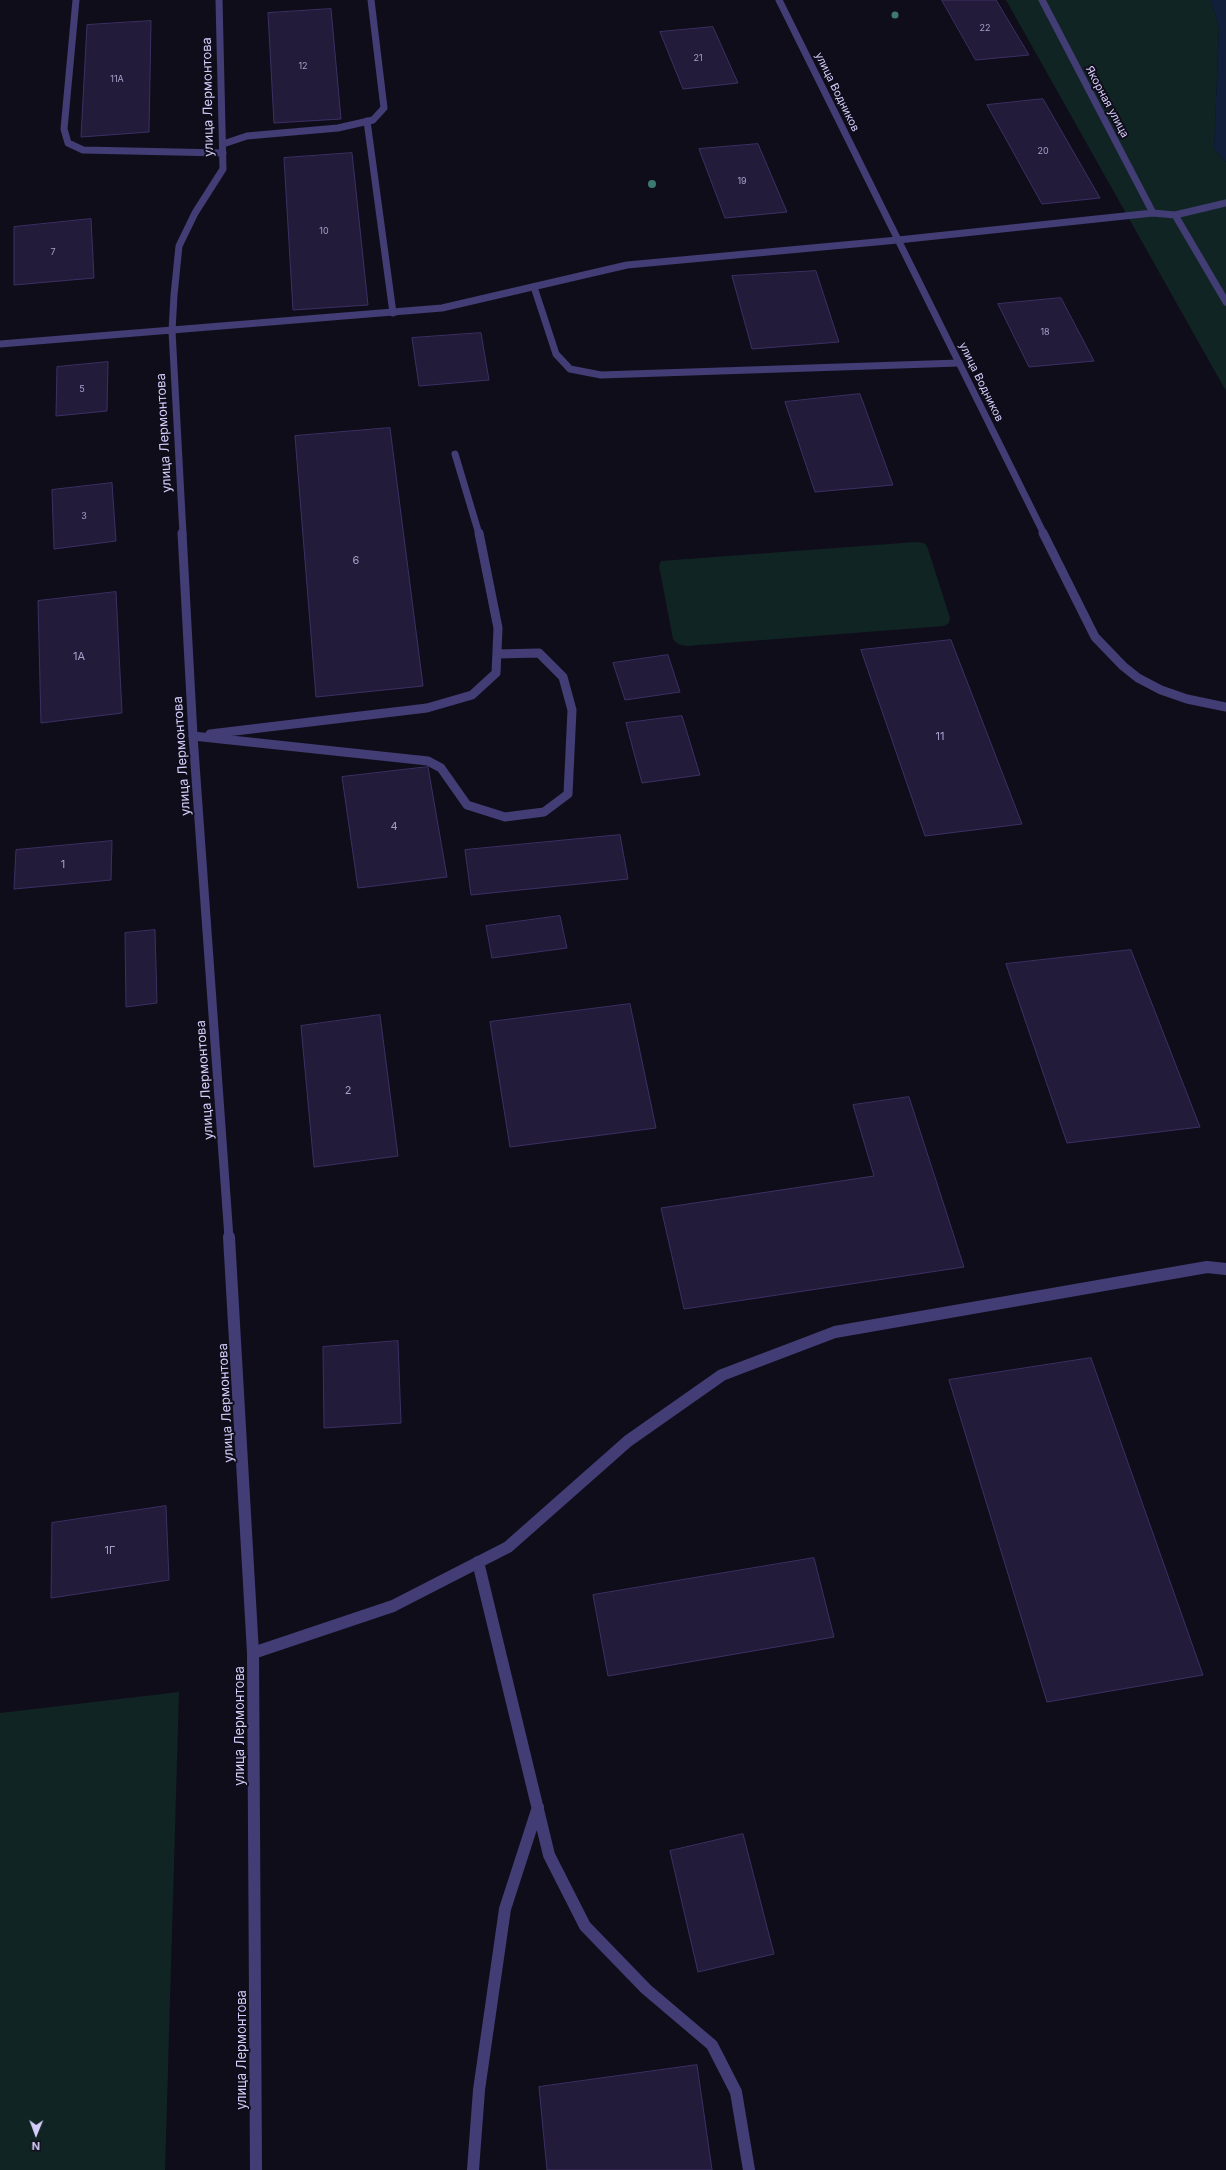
<!DOCTYPE html>
<html>
<head>
<meta charset="utf-8">
<style>
	body { margin:0 }
	#map { position:relative; width:1226px; height:2170px; overflow:hidden; background:#100d1b; font-family:Inter,sans-serif }
	canvas { display:block }
	.north { position:absolute; left:16px; top:2114px; width:40px; height:40px; -webkit-text-stroke:3px #100d1b; paint-order:stroke; rotate:181deg; font-size:11px; font-weight:700; line-height:16px; text-align:center; color:#d4cdfa }
	.north::after { content:''; display:block; margin:auto; width:14px; height:18px; background:#d4cdfa; clip-path:polygon(50% 0,100% 100%,50% 72%,0 100%) }
</style>
</head>
<body>
<div id="map">
<canvas width="1226" height="2170"></canvas>
<div class="north">N</div>
</div>
<script>
const ctx = document.querySelector('canvas').getContext('2d');
ctx.lineJoin = 'round';
function fillPath(path, color) { ctx.fillStyle = color; ctx.fill(path, 'evenodd'); }
function trace(path, color, width, dash) { ctx.strokeStyle = color; ctx.lineWidth = width; ctx.lineCap = dash ? 'butt' : 'round'; ctx.setLineDash(dash || []); ctx.stroke(path); }
function label(font, color, halo, rows, align = 'center') {
  ctx.font = font + ' Inter,sans-serif'; ctx.lineWidth = 4; ctx.setLineDash([]); ctx.textBaseline = 'middle'; ctx.strokeStyle = halo; ctx.fillStyle = color; for (const [text, x, y, turn = 0] of rows) {
    ctx.save(); ctx.translate(x, y); ctx.rotate((+turn || 0) * Math.PI / 180); ctx.textAlign = isNaN(turn) ? turn : align; if (halo) ctx.strokeText(text, 0, 0); ctx.fillText(text, 0, 0); ctx.restore();
  }
}
const green = new Path2D(`
	M1006,0H1211L1219,28L1214,149L1226,162V391Z
	M916,542L924,543L927,546L950,618L949,623L944,626L686,646L678,644L673,639L659,566L661,561Z
	M179,1692L165,2170H0V1713Z`);
const water = new Path2D(`
	M1211,0H1226V162L1214,149L1219,28Z`);
const building = new Path2D(`
	M942,0H996L1029,55L976,60Z
	M331,9L341,119L274,123L268,13Z
	M151,21L149,132L81,137L87,25Z
	M713,27L738,83L683,89L660,32Z
	M1043,99L1100,198L1042,204L987,105Z
	M758,144L787,212L725,218L699,149Z
	M352,153L368,305L293,310L284,158Z
	M91,219L94,278L14,285V227Z
	M816,271L839,342L752,349L732,276Z
	M1061,298L1094,361L1029,367L998,304Z
	M481,333L489,380L419,386L412,338Z
	M108,362L107,411L56,416L57,367Z
	M860,394L893,485L815,492L785,402Z
	M390,428L423,686L316,697L295,436Z
	M112,483L116,541L54,549L52,490Z
	M116,592L122,713L41,723L38,601Z
	M951,640L1022,824L925,836L861,650Z
	M668,655L680,692L625,700L613,663Z
	M682,716L700,775L642,783L626,723Z
	M428,767L447,877L358,888L342,777Z
	M620,835L628,879L471,895L465,850Z
	M112,841L111,880L14,889L16,850Z
	M560,916L567,948L492,958L486,926Z
	M155,930L157,1003L126,1007L125,933Z
	M1131,950L1200,1127L1067,1143L1006,964Z
	M630,1004L656,1128L510,1147L490,1022Z
	M380,1015L398,1156L314,1167L301,1026Z
	M909,1097L964,1267L684,1309L661,1208L874,1176L853,1105Z
	M398,1341L401,1423L324,1428L323,1347Z
	M1091,1358L1203,1675L1047,1702L949,1380Z
	M166,1506L169,1580L51,1598L52,1523Z
	M814,1558L834,1637L608,1676L593,1595Z
	M743,1834L774,1954L698,1972L670,1851Z
	M697,2065L712,2170H547L539,2087Z`);
const laneFar2 = new Path2D(`
	M76,0L64,129L68,143L83,150L223,153
	M367,121L393,313
	M223,144L247,136L338,128L373,120L384,108L371,0
	M534,287L556,354L570,369L601,375L959,363
	M455,454L479,534`);
const laneFar1 = new Path2D(`
	M210,734L427,708L472,695L496,673L498,628L479,533
	M193,736L428,761L441,768L467,805L505,817L544,812L568,794L572,710L563,677L539,653L497,654`);
const lane = new Path2D(`
	M478,1562L549,1855L585,1926L646,1989L712,2045L736,2092L749,2170
	M473,2170L479,2090L505,1909L538,1807`);
const streetFar2 = new Path2D(`
	M779,0L1044,534
	M1042,0L1153,213
	M1175,215L1226,302
	M0,344L442,308L627,265L898,240L1153,213L1175,215L1226,203
	M183,534L172,331L174,295L179,246L195,213L223,169L219,0`);
const streetFar1 = new Path2D(`
	M182,533L193,736L229,1238
	M1043,533L1095,637L1123,666L1138,678L1161,690L1187,699L1226,707`);
const street = new Path2D(`
	M229,1237L253,1653L256,2170
	M253,1653L393,1606L508,1547L628,1441L722,1375L835,1332L1207,1267L1226,1269`);
const trees = [
	[895,15,3.5],
	[652,184,4]
];
const farNumbernames = [
	["22",985,28],
	["21",698,58],
	["12",303,66],
	["11А",117,79],
	["20",1043,151],
	["19",742,181],
	["10",324,231],
	["7",53,252],
	["18",1045,332],
	["5",82,389],
	["3",84,516]
];
const farStreetnames = [
	["улица Водников",837,92,64],
	["Якорная улица",1107,102,62],
	["улица Водников",981,382,64]
];
const numberNames = [
	["6",356,561],
	["1А",79,657],
	["11",940,737],
	["4",394,827],
	["1",63,865],
	["2",348,1091],
	["1Г",110,1551]
];
const streetNames = [
	["улица Лермонтова",208,97,-91],
	["улица Лермонтова",164,433,-93],
	["улица Лермонтова",182,756,-94],
	["улица Лермонтова",205,1080,-94],
	["улица Лермонтова",226,1403,-93],
	["улица Лермонтова",240,1726,-90],
	["улица Лермонтова",242,2050,-90]
];
fillPath(green, '#112424');
fillPath(water, '#111f3b');
fillPath(building, '#231b3a');
trace(building, '#3c3064', 1);
trace(laneFar2, '#423d75', 7);
trace(laneFar1, '#423d75', 9);
trace(lane, '#423d75', 12);
trace(streetFar2, '#423d75', 7);
trace(streetFar1, '#423d75', 9);
trace(street, '#423d75', 12);
ctx.fillStyle = '#3d7972';
for (const [x, y, r] of trees) { ctx.beginPath(); ctx.arc(x, y, r, 0, 2 * Math.PI); ctx.fill(); }
label('9px', '#a8a0ca', null, farNumbernames);
label('11px', '#d4cdfa', '#100d1b', farStreetnames);
label('11px', '#a8a0ca', null, numberNames);
label('13px', '#d4cdfa', '#100d1b', streetNames);
</script>
</body>
</html>
